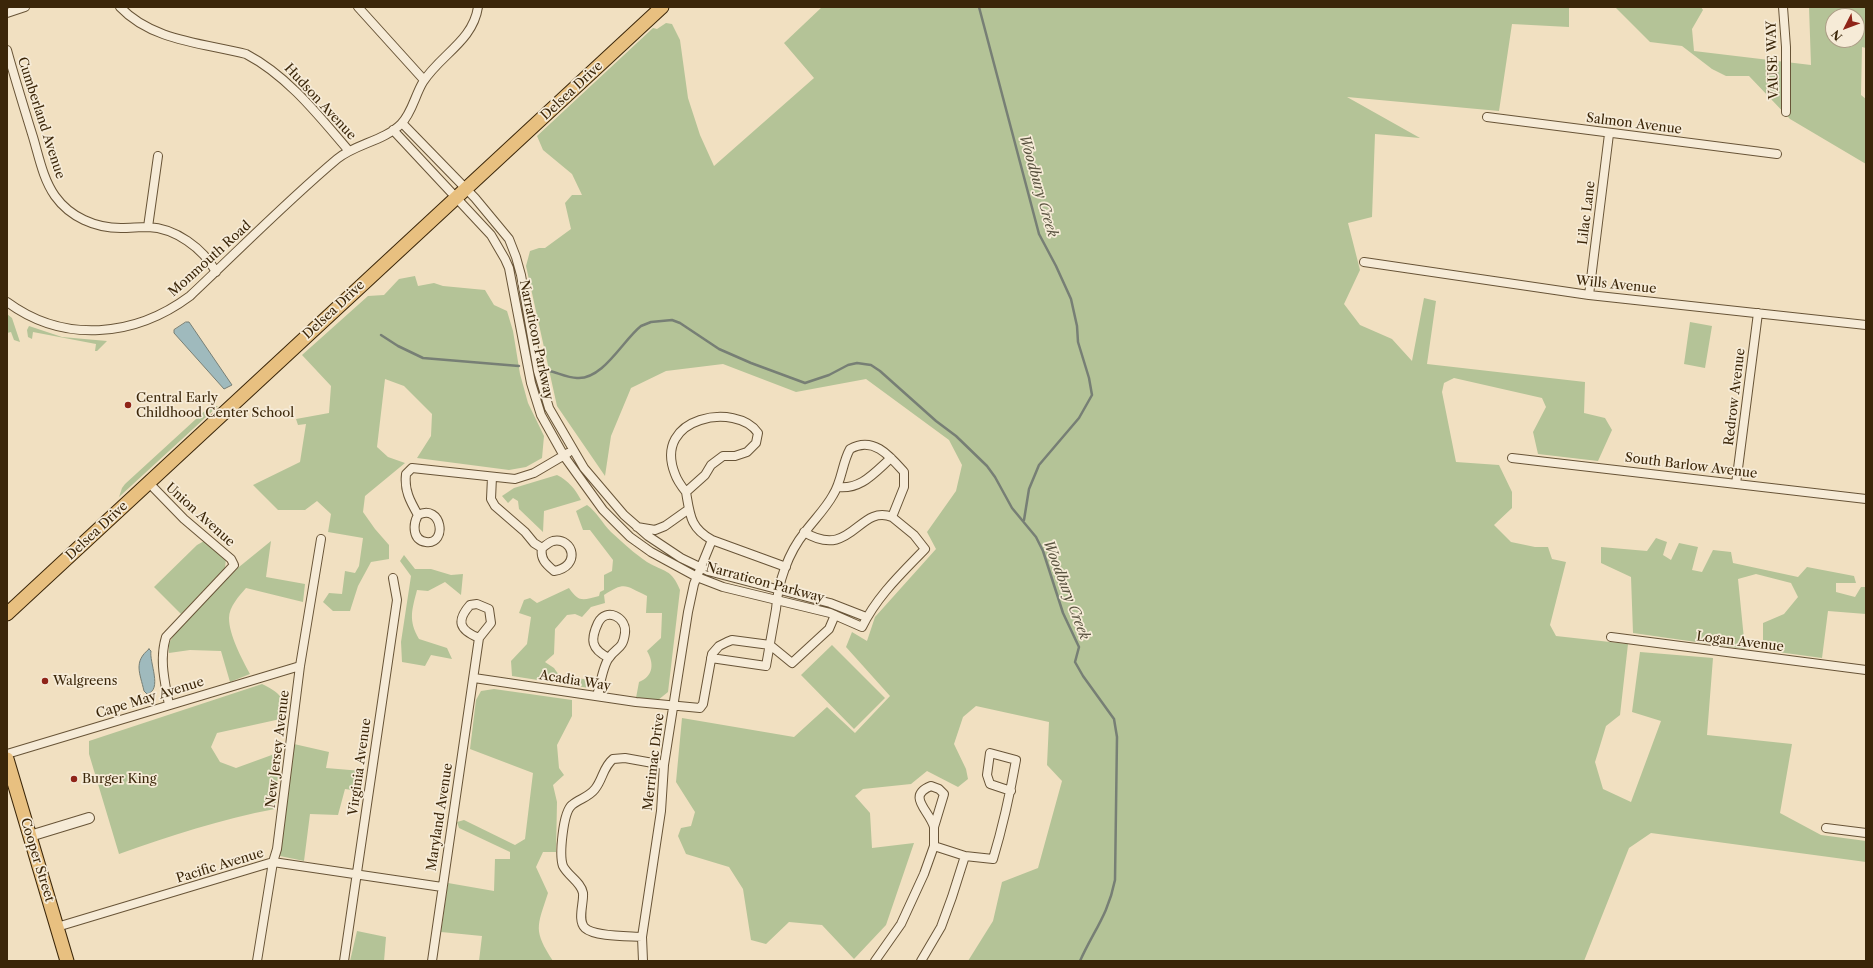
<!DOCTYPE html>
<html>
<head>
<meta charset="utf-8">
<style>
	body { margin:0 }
	#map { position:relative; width:1873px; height:968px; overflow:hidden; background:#f1e0c1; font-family:"Libre Caslon Text",serif }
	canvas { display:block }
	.frame { position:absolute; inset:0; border:8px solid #3b2609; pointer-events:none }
	.north { position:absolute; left:1825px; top:8px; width:40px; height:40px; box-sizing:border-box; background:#f6ebd7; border:1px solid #ab9c85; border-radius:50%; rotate:228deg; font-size:11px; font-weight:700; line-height:16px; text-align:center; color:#3b2609 }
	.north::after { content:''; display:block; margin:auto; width:14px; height:18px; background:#8f2418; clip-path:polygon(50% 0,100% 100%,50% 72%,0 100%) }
</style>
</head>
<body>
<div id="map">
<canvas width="1873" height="968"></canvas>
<div class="frame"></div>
<div class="north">N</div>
</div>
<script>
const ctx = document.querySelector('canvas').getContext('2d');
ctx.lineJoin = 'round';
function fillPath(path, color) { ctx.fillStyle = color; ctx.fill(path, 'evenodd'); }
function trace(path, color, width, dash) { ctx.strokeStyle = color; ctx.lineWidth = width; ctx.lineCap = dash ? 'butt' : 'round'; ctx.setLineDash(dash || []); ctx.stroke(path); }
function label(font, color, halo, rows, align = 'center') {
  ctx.font = font + ' "Libre Caslon Text",serif'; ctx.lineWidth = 3.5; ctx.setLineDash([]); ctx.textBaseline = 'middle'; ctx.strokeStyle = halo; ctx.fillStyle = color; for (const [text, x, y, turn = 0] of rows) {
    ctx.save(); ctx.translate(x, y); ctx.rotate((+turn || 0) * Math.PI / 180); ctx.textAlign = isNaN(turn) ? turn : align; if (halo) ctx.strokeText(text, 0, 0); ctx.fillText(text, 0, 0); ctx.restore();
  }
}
const green = new Path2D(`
	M822,7H1569V27L1512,24L1499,111L1347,97L1420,138L1375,134L1372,217L1348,223L1360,270L1344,304L1360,325L1392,339L1412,361L1424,298L1436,301L1427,364L1585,382L1584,413L1605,418L1612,430L1598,461L1538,454L1533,432L1546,407L1542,398L1454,378L1444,383L1442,392L1456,462L1499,465L1512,492V508L1494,525L1511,542L1535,547H1548L1552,559L1566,562L1550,625L1556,636L1628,644L1620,715L1606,726L1595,762L1603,789L1631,802L1661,721L1632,712L1640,652L1713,658L1707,735L1792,744L1780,813L1821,835L1866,841V862L1651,833L1629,848L1584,961H968L993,921L1002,882L1038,868L1062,781L1047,765L1049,722L976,706L963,717L954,744L966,769L968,779L958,787L927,771L911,784L863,789L855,796L870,813L872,848L914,843L886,925L854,959L822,925L789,922L766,944L751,940L743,889L729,867L686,854L678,836L681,828L691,826L695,812L676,782L682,718L794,737L827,707L855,733L890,696L846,647L852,632L867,641L875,617L936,549L927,532L956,491L962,465L949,440L866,379L796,392L723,364L666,371L631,388L611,436L605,476L557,406L526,266L530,251L539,248H545L571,229L565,203L572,195H582L572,174L543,150L537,136L653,28L657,29L666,23L672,24L680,40L688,98L700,135L714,166L814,78L784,43Z
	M1615,7H1701L1703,10L1692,29L1694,51L1811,65L1809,7H1866V48L1862,47L1861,95L1866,99V164L1790,119L1749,76H1726L1712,69L1682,46L1650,42ZM1833,16H1857V40H1833Z
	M415,276L418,286L434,283L443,286L485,290L494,305L507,311L513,331L520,374L528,403L544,436L542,458L526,467L509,470L417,458L431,436L432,414L404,386L385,379L377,447L388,457L405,463L365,496L363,512L375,529L389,545V559L371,562L358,586L350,611H333L323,602L329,593L342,594L345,571L355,573L359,566L363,538L328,532L331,514L317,501L305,510H278L253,485L300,462L306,424L298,425L296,419L329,413L331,386L302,355L368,296L384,295L399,279Z
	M7,314L12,318L20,342L14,340L11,332L7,333Z
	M1690,322L1712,326L1705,368L1684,364Z
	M29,326L62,337L107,341L97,351H95L96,344L33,332L32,339L28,337L27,330Z
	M214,406H218L119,497L122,488L125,484L208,408Z
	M557,475C569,481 575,489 581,500L544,511L543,532L519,509L518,501L513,498L508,503L502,496L514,488Z
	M587,505C597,512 602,523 611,532C622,542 635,554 647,562C664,572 672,569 680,590L668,692L658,700L636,698L639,682C654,676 654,663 647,651L661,638L662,613H646L647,596C625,586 626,581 604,595L605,603L591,607L582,617L575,614L567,615L555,629L554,654L545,662L554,668L561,678L573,677L588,680L589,688L512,676L511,661L527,644L531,617L519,613L524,600L530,598L537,603L569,588C579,603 583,600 599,596L600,592L604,590V575L612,571L613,560L590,530H583L576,511Z
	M1656,538L1667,542L1663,555L1671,560L1679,543L1698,547L1692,570L1702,572L1713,550L1731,552L1733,563L1798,577L1807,567L1854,576L1856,583H1836V592L1855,597L1861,587H1866V614L1828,611L1822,658L1763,650V623L1784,614L1798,597L1791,583L1756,574L1738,579L1745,649L1633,633L1631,577L1601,563V547L1647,551Z
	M206,540L226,558L225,568L181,614L154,587L197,545Z
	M271,541L266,577L305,584L303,602L246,588C239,596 229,607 229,618C229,635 242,659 250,674L230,682L221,651L190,650L169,653V643L177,630L239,567Z
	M404,555L415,569H431L451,575L463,574L461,595L445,582L428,591L417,590C412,610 408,620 419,639L447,648L452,659L431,655L425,666L402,662L401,642L411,576L400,561Z
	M832,645L885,698L854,729L801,675Z
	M262,684C279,692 286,698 285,718L217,733L211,747L220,762L236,768L280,752L275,809C221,819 170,836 119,854L89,754V741Z
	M494,689L572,700V716L557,745L559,768L564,775L553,785L557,802L556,852H543L536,867L548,893C537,927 533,930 553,961H479L482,936L441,932L448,883L494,891L495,859H510V852L459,828L457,822L464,820L515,845L525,839L533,773L470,749L476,700L481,691Z
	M294,744L329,752L326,768L362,771L359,791L345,789L338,815L310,814L304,861L280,856Z
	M357,931L386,937L384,961H350Z`);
const water = new Path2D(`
	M186,322H189L232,385L224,389L174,333V330Z
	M149,649L151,651C149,662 163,690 147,694L144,691C140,673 133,662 149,649Z`);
const stream = new Path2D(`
	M979,7L1039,234L1056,266L1071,299L1077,326L1078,342L1089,378L1092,395L1079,418L1039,465L1029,489L1024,520
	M381,335L398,346L423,358L519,366
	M550,371C558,373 568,378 577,378C603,380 623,340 641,326L651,322L672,320L680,323L719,349L751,363L805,383L829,375L848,365L857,363L871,365L880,371L936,421L956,436L987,466L995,477L1012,508L1036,537L1043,551L1063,613L1079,647L1075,662L1083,676L1114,719L1117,737L1115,880C1108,915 1094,930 1080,961`);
const minor = new Path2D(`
	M120,7C152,41 203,43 246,54C288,76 319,116 349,151
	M358,7L424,80
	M1783,7L1786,47V112
	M7,13L25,7
	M7,50C15,79 24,108 33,137C39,157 43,179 55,196C70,217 95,228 121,228C130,228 139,227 148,227C175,228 203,248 216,272
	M1487,117L1777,154
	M402,123L475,198L509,239L516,257L521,275L538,371L549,408L584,468L624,515L648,536L681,558L708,571L830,603L866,617
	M393,130L491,235L505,259L509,268L531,383L541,415L564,456L603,510L630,537L651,552L697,577L723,587L830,613L862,627C877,596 902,573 925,549L914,535L892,517L904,487V472C889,455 873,436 850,449C842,463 842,481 833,495C826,508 814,520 805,532C788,553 778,582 776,609L766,666L711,658
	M148,227L158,156
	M1364,262L1589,295L1866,325
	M1589,295L1609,134
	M7,302C64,344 135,337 190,296C239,250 286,202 337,159C355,144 384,141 401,124C412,113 415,95 423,82C440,55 473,41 478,7
	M1512,458L1866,499
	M492,477L491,499L495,506L525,532L534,543L542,548C540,559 546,564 554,571C581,567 574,537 553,541C549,542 545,546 542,548
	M148,482L184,519L231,559L234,565L166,637C159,660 165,682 169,705
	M1736,484L1758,313
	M837,487C861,490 874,473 891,458
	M686,492C682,487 677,480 675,474C652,416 737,402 758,433L756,443L747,452L735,456H723L711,465L705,475L686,492C690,515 690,528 712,540L786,567
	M418,515C442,503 448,545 426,542C412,540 413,524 418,515C410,501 404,490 406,474L412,468L515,479L534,473L568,453
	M637,527L655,530L665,526L689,509
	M804,532C852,561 858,504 892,517
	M477,604L489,609L491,623L479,638C459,630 456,621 470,605Z
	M1611,637L1866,670
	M474,678L636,702L700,708L703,704L712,654L719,646L727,642L732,640L770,645L792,663L829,629L835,615
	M597,696C600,686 603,665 609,658C616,647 623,650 625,633C627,617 606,607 598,623C590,640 591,649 609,658
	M7,754L300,666
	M1826,828L1866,833
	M965,856L993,859C1003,826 1010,794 1016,760L990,753L987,775L990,784L1011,791
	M57,927L273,862L442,887
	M642,937C629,936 595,937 585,928C577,920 584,903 583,893C581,882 568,876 563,866C559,855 563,812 572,805C579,799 589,797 595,789C603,779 603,767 613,759L625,758L664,765
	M257,961L273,862L277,849L300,666L321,539
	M344,961L397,600L393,578
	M432,961L479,638
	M643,961L642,937L661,811L664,765L688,612L694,584L712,540
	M875,961L901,924L924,874L934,846V827L944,794L939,789L931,786C906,796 929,810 934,827
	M921,961L941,927L952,897L965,856L934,846`);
const tertiary = new Path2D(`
	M30,836L89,818`);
const primary = new Path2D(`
	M7,614L662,7
	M7,759L67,961`);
const markers = [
	[128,405,4,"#8f2418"],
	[45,681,4,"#8f2418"],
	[74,779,4,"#8f2418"]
];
const streetNames = [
	["VAUSE WAY",1773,60,-92],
	["Delsea Drive",572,91,-43],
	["Hudson Avenue",320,102,47],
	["Cumberland Avenue",41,118,72],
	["Salmon Avenue",1634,124,7],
	["Lilac Lane",1587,213,-83],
	["Monmouth Road",210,259,-42],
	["Wills Avenue",1616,285,6],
	["Delsea Drive",334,310,-43],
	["Narraticon Parkway",536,340,78],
	["Redrow Avenue",1735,397,-83],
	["South Barlow Avenue",1691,466,7],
	["Union Avenue",200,515,42],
	["Delsea Drive",97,531,-43],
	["Narraticon Parkway",765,583,15],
	["Logan Avenue",1740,642,7],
	["Acadia Way",575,681,9],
	["Cape May Avenue",150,698,-17],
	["New Jersey Avenue",278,749,-83],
	["Merrimac Drive",654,762,-83],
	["Virginia Avenue",360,767,-82],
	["Maryland Avenue",440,817,-81],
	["Cooper Street",37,860,73],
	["Pacific Avenue",220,866,-17]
];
const poiNames = [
	["Central Early",136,398],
	["Childhood Center School",136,413],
	["Walgreens",53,681],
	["Burger King",82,779]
];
const waterNames = [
	["Woodbury Creek",1038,186,74],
	["Woodbury Creek",1066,590,69]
];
fillPath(green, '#b4c397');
fillPath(water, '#9fbabd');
trace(water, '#777f75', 1);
trace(stream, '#777f75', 2.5);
trace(minor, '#685437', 10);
trace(tertiary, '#685437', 12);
trace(primary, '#3b2609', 15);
trace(minor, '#f6ebd7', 8);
trace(tertiary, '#f6ebd7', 10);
trace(primary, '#e8c080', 13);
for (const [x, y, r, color] of markers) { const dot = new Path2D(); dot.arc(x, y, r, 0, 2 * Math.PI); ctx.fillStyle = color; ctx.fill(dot); trace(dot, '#f6ebd7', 1.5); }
label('13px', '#3b2609', '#f6ebd7', streetNames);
label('13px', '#3b2609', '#f6ebd7', poiNames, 'left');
label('italic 14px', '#59523f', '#f6ebd7', waterNames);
</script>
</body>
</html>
